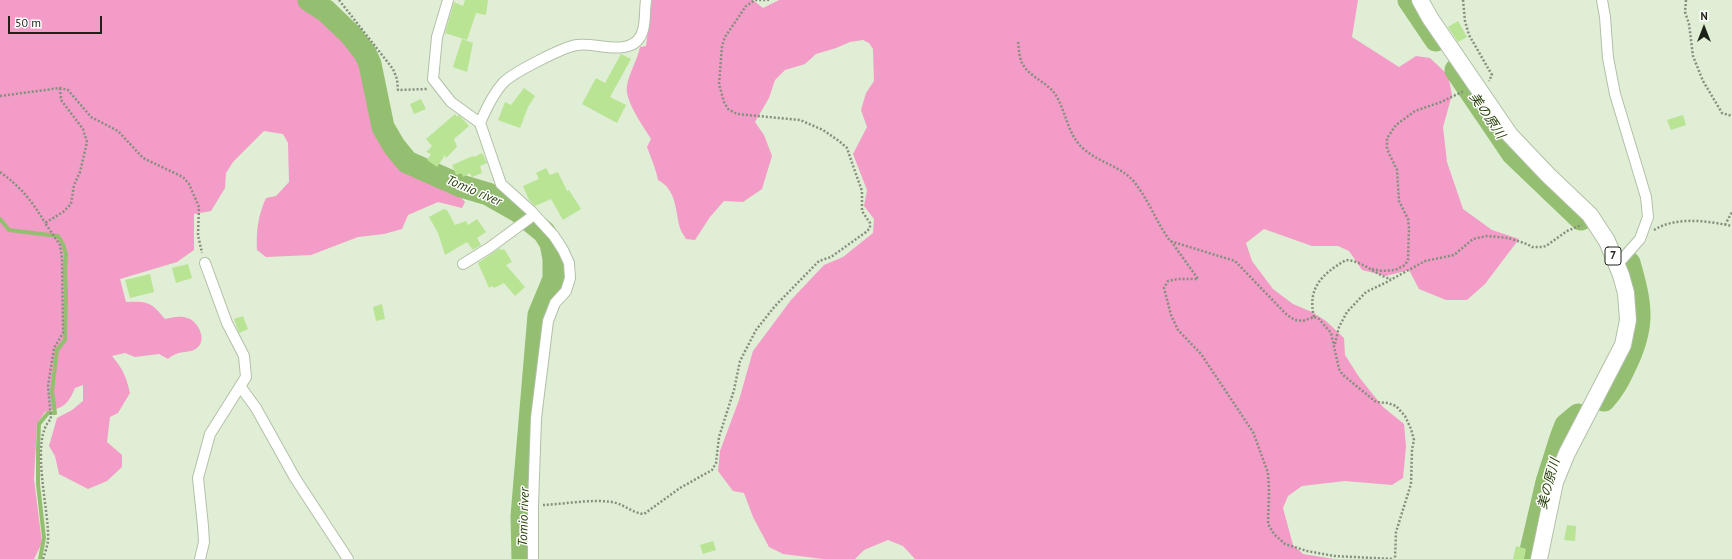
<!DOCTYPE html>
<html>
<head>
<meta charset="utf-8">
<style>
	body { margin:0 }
	#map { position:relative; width:1732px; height:559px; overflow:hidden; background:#e0eed5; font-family:"PT Sans",sans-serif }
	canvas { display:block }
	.north { position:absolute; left:1684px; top:8px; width:40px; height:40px; -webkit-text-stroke:3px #fff; paint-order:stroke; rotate:0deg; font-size:11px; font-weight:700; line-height:16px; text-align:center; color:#1e231a }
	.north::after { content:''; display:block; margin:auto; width:14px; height:18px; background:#1e231a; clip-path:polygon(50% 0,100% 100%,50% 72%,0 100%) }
	.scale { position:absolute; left:8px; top:16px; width:94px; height:18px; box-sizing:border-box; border:2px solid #1e231a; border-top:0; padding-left:5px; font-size:12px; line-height:14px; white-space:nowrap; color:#1e231a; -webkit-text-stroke:3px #fff; paint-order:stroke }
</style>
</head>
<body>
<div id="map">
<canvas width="1732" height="559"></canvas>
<div class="north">N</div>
<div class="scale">50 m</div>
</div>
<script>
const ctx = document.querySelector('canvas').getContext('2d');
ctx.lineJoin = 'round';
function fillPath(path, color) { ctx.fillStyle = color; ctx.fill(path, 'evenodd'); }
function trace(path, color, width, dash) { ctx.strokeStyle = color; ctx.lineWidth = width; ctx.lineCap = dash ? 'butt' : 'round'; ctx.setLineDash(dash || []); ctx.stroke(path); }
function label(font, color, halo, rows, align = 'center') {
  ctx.font = font + ' "PT Sans","Noto Sans JP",sans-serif'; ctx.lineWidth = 3; ctx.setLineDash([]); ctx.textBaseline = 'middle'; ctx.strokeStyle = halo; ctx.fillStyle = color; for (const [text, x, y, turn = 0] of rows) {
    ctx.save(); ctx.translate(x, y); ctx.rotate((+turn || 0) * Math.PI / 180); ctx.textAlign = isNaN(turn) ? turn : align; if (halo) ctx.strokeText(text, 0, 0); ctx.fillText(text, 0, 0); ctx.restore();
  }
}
const forest = new Path2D(`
	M0,0H305L312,4L352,41L363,63L373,95L375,119L391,154L410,175L444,185L457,193L465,202L462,208L438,202L408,215L402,229L384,234L358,237L311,255L266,257L257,250C256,231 258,216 266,198L276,196L289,182L288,143L283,134L264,131L233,162L226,173L225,188L211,211L194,214V250L177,262L120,279L126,302C148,301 151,302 165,319C173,317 181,315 190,319C199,324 207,340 197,348C191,353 183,351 176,354C173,355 170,357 168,359L159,354L135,357L125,353L112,356C123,369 126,376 130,393L118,413L110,417L107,442L122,455V467L107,481L88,489L59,474L55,456L49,446L57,418L72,410L83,401V385L75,388C68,405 63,408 45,412L37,424L34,479L42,543L34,559H0Z
	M652,0H753L763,8L779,0H1358L1352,37L1399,67L1416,56L1430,58L1448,75L1452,95L1443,127L1447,162L1463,209L1492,230L1519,239L1485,284L1467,300H1446L1419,289L1409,270L1386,276L1362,270L1349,251L1338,246H1312L1264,229L1246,243L1252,261L1273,289L1293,304L1312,312L1326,321L1344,338L1345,355L1359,377L1383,407L1404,424L1406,447L1403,478L1392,485L1345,481L1302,486L1288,496L1283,508L1293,545L1303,554L1334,559H915L903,546L888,540L864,550L855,559H823L783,554L769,547L753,517L744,493L733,491L718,471L720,451L739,400L753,351L791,300L824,265L843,257L873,233L874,219L864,206L867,190L853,154L867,127L861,110L866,93L874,81L873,49L869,43L863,40L850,42L836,48L816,54L805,64L785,70L775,80L769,98L755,122L764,135L772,156L762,189L743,202L724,201L710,217L695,240L686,239C684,235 681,232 680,228C675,210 677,190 658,180C656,169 651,158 647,147L651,139C644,127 624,100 627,86C629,73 637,61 640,47L646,46Z`);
const stream = new Path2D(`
	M0,219L9,230L58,236L63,244L66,254L65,272L66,291L65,340L57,350L52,391L55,413H48L39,424L38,448V484L44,538L40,559`);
const river = new Path2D(`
	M309,0L326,11L351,35L365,53L370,64L383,127L394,146L407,162L461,186L488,194L518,211L544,232L551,243L554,259V279L539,315L522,516L523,559
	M1409,0L1436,40
	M1456,70L1513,154L1581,219
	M1604,400C1614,389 1619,379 1625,366C1645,325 1641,305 1629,263
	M1529,559L1547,482L1561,438L1566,425L1578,415`);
const building = new Path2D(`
	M465,0H488L486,15L476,13L467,40L445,33L454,2L463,6Z
	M1458,21L1467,37L1458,42L1448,27Z
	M462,39L473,43L467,72L453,67Z
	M621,54L631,59L610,97L626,105L617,123L582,104L596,78L605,83Z
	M524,88L535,96L528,107L520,128L498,120L505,102L511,105Z
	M421,99L426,109L414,114L410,104Z
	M455,114L457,117L458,115L460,116L469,126L454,139L457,147L446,158L445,155L437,167L427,160L431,154L426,152L432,146L426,139Z
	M1683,115L1686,125L1671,130L1667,120Z
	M482,153L487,163L480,166L482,173L472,177L470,173L463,177L462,173L456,175L452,165L473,156L474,157Z
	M546,168L550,175L558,172L567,191L569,190L581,209L563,220L551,199L535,206L529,200L523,186L539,179L536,173Z
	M444,209L447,210L455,225L466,221L468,225L477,219L486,232L477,238L481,245L473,250L467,242L445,255L438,233L429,217Z
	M500,248L501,250L504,249L512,262L506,265L525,287L515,296L504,283L494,288L492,286L489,288L478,263Z
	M188,264L192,278L176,283L172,268Z
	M150,274L154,292L130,298L125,280Z
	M382,304L385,319L376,321L373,307Z
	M243,316L248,329L239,333L234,319Z
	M1567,525L1576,526L1575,541L1564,540Z
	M713,541L716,550L703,554L700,545Z
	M1516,546L1526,549L1524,559H1513Z`);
const path = new Path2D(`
	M339,0L393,69L397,79L398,90L427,89
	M1463,0L1465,21L1469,35L1492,75L1489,81
	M1686,0L1685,12L1689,24L1693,56L1703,81L1722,113L1732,116
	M1018,42C1019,49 1019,57 1022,63C1029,77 1047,82 1055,94C1067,112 1067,136 1085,150C1100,163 1123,167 1135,183C1149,201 1157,223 1170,241L1235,261L1287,315L1295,320L1303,321L1314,317L1319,319L1331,333L1339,369L1343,375L1376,402L1388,403L1396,406L1405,416L1411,429L1414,440L1412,449L1411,484L1396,532L1395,559
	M0,96L60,88L68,90L91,117L118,131L143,158L183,177L189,184L199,207L198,235L202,253
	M0,172C20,186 33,202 45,223
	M1725,225L1732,212
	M1654,230C1676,216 1708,221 1732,226
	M1171,241L1198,279H1178L1168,281L1164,288L1171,315L1178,330L1201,354L1253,432L1268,473L1269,490L1268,524L1274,534L1285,544L1307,551L1334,556L1394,559
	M1372,269L1382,271L1395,270L1405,265L1408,260L1409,228L1408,219L1399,201L1397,170L1387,149V138L1396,125L1415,111L1441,102L1464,91
	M1314,317C1307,288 1322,274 1346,260C1364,261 1375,275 1391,279
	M1335,344L1339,327L1347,312L1366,292L1385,283L1425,261L1454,255L1473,239L1487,236L1508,238L1527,244L1532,247H1542L1546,246L1567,231L1582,225
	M543,505C565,504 590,499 612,502C624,504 632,513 644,514L680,488L712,470L716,463L719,437L734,390L740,361L756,330L775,306L819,261L831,257L866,232L870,228V223L862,211V191L851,160L847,148L839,141L823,130L800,120L737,114L728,109L724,102L719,84L722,46L725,37L746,6L755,0H769
	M43,559C45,553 47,547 48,541C50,512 29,439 51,419L48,386L54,348L63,333L62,258L60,245L45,223L63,212L71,204L74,185L80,172L87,142L83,129L61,100L60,88`);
const street = new Path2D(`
	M448,0L437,37L433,79L451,102L480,123L501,184L531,211L554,236L563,250L569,263L570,278L566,291L555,303L548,321L536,418L533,506V559
	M1602,0L1605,17L1608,58L1615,94L1646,197L1648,217L1640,239L1617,265
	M480,123C486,109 493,94 503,83C512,73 563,47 577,45C594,42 622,55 637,41C647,31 644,13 646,0
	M463,264L489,248L534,215
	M240,386L256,408L295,478L348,559
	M200,559L204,542L203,526L198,478L210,434L246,377L244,356L227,323L205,263`);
const primary = new Path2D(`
	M1420,0L1430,18L1510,135L1548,175L1590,215L1607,241L1621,275L1626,293L1628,320L1623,345L1567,453L1555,482L1539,559`);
const shields = [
	[1613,256,16]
];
const shieldNames = [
	["7",1613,256]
];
const waterNames = [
	["美の原川",1487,116,56],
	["Tomio river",474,191,23],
	["美の原川",1549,484,-75],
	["Tomio river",524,517,-88]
];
fillPath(forest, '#f29cc7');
trace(stream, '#94bf70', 4);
trace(river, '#94bf70', 23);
fillPath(building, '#b8e494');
trace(street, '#b2c0a8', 12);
trace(primary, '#b2c0a8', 18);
trace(path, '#858f7e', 2.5, [2, 2]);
trace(street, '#fff', 10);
trace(primary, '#fff', 16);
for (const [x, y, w] of shields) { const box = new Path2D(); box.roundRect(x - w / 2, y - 9, w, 18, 3); ctx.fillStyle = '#fff'; ctx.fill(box); trace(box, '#1e231a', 1); }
label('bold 11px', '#1e231a', null, shieldNames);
label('italic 13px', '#253f06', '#fff', waterNames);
</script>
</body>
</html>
